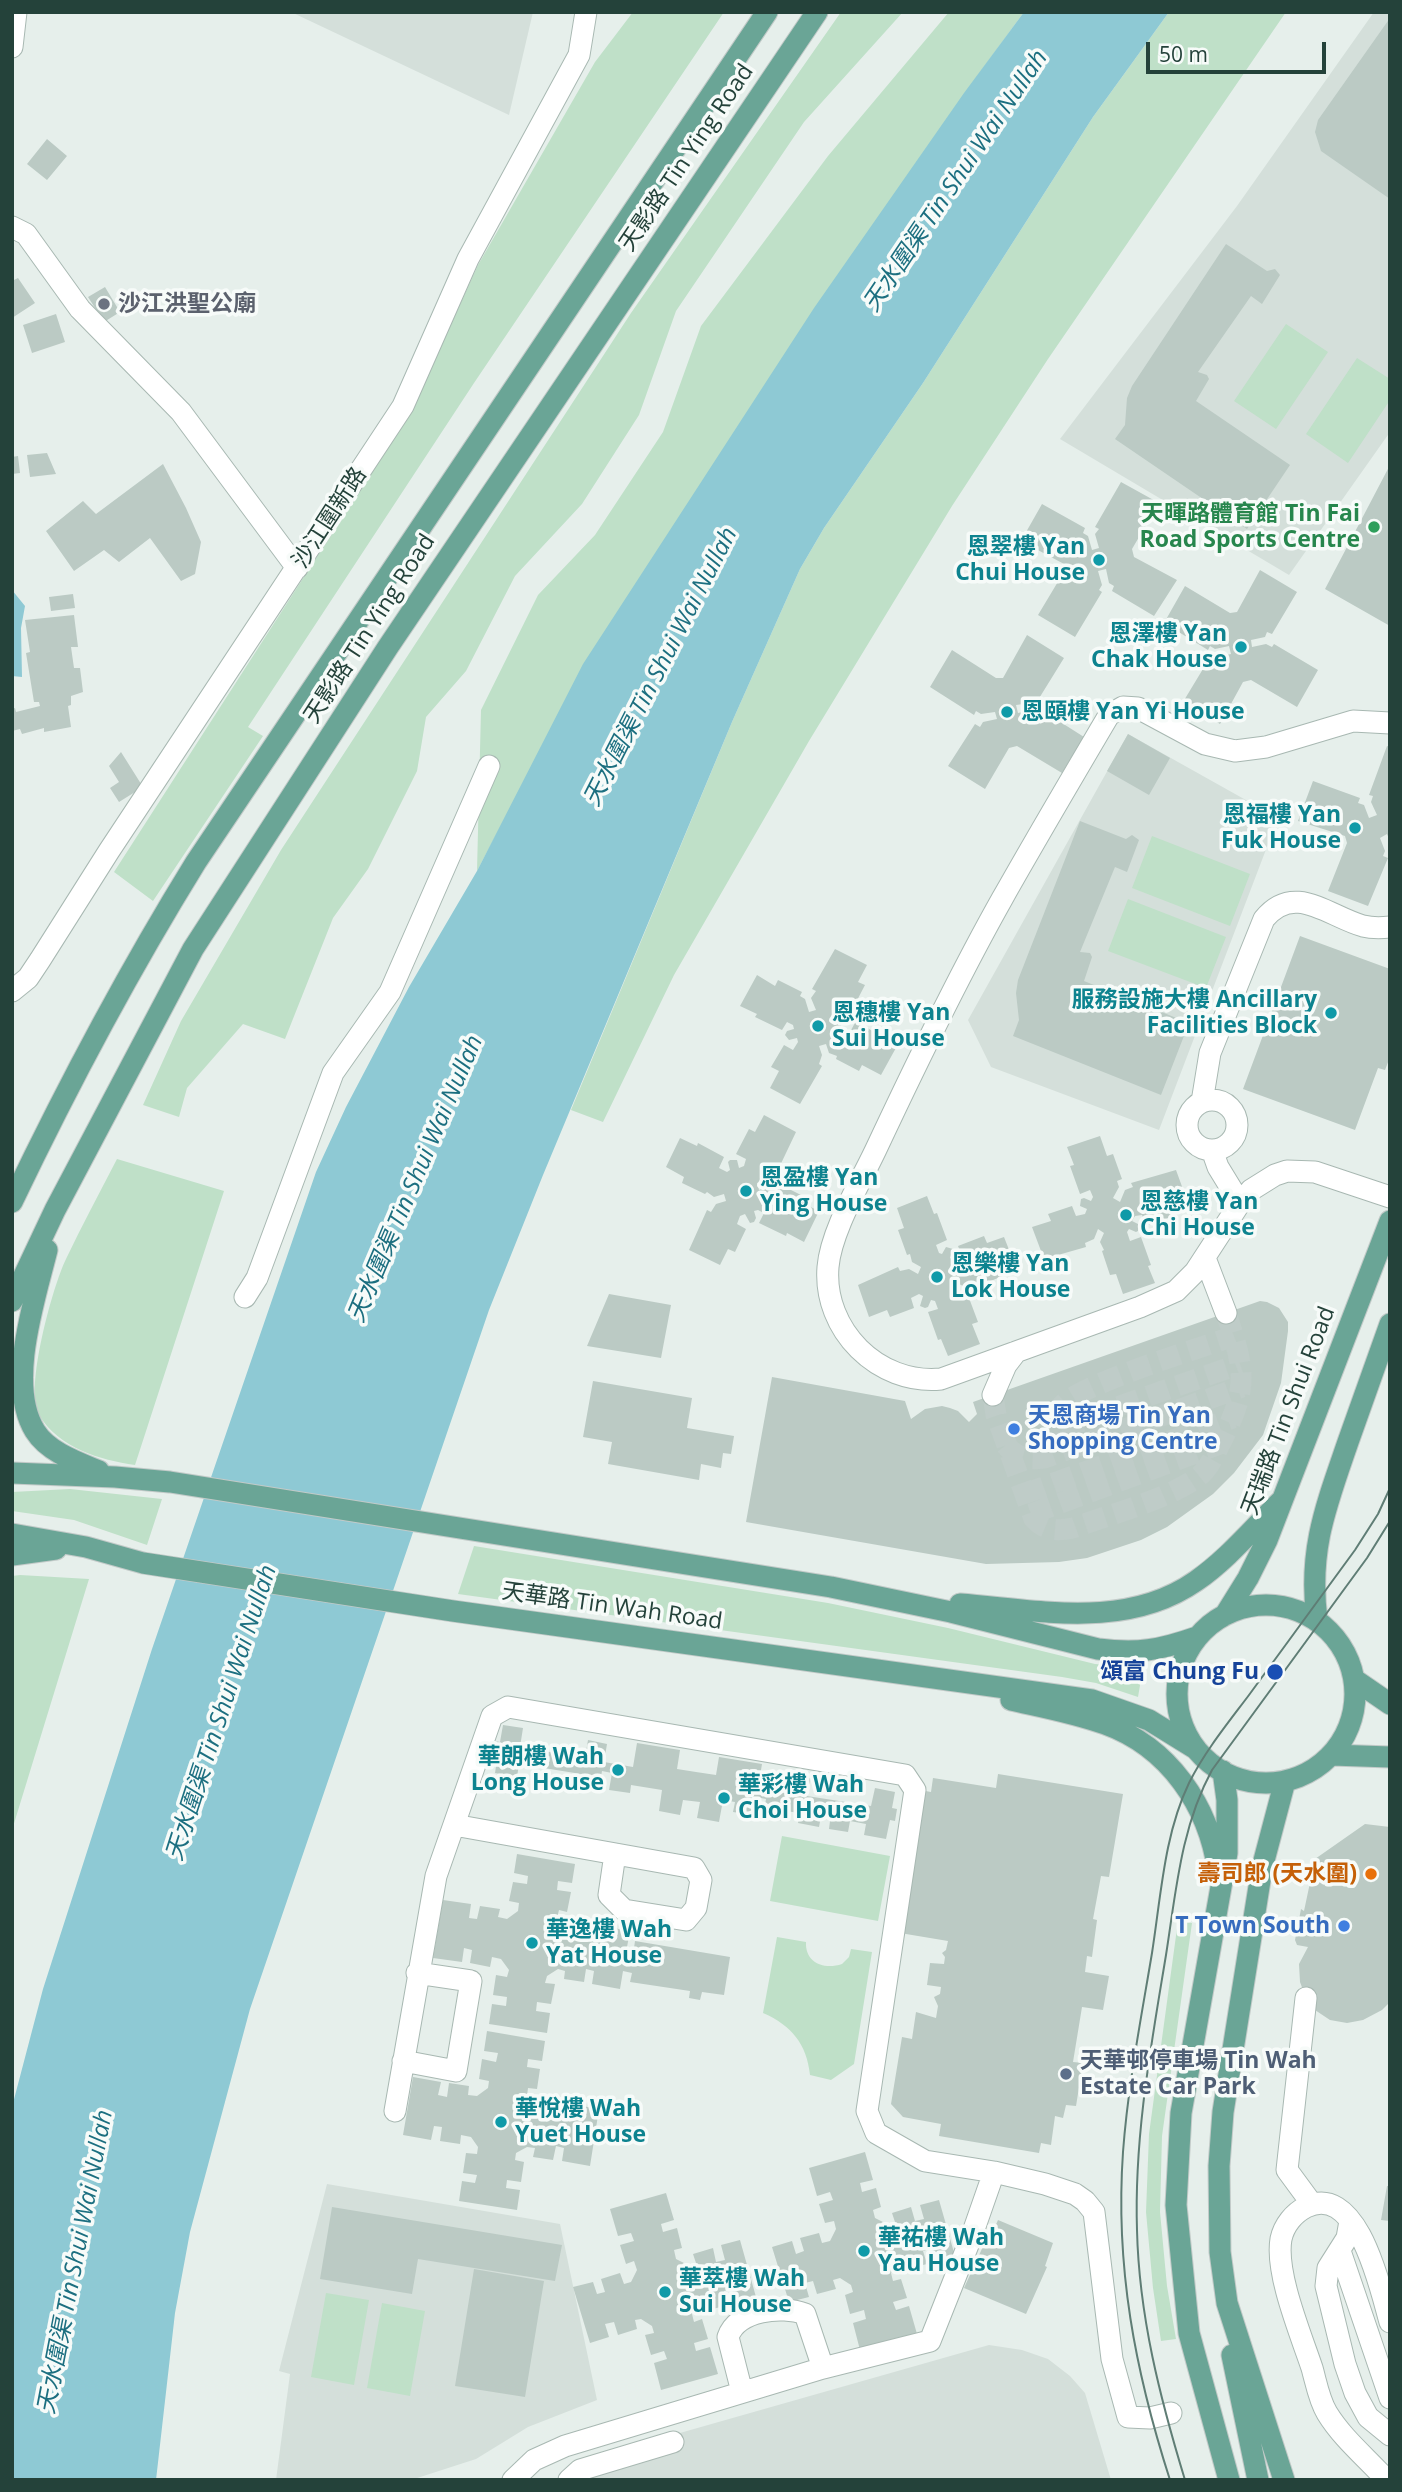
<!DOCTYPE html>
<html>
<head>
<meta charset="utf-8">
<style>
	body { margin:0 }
	#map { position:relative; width:1402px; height:2492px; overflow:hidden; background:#e6efeb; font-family:"Open Sans",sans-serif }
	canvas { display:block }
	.frame { position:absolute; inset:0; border:14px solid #24423a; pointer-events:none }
	.scale { position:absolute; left:1146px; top:42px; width:180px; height:32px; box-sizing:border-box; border:4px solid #24423a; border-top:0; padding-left:9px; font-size:21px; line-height:24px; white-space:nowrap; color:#24423a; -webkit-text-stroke:5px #f7fbf9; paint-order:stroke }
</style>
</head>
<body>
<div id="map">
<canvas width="1402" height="2492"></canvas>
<div class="frame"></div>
<div class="scale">50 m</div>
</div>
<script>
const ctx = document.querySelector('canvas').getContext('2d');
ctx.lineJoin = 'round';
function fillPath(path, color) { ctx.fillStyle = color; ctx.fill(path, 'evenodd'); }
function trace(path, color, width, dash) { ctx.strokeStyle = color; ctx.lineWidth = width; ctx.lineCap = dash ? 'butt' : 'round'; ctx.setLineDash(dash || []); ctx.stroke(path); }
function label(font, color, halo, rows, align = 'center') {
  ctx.font = font + ' "Open Sans","Noto Sans SC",sans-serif'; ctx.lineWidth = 7; ctx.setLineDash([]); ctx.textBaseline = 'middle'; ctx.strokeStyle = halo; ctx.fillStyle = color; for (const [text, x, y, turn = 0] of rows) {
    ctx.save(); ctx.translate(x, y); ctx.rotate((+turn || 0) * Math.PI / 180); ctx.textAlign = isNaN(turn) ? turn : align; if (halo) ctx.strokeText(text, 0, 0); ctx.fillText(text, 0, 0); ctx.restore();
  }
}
const built = new Path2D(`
	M291,12H533L509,115Z
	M1374,12H1390V432L1289,575L1060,439L1237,206Z
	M1128,734L1278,818L1159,1130L991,1067L968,1020Z
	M327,2184L560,2224L597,2400L528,2427L476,2459L411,2480H276L290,2374L279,2371Z
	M989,2345L1022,2350L1048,2359L1070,2376L1085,2393L1111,2480H562L571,2464Z`);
const green = new Path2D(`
	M633,12H724L474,383L248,727L263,736L153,901L114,872L412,409L478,265L595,62Z
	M841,12H903L804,122L676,311L639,415L582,504L515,576L466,671L426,717L417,771L368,869L333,918L285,1039L243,1024L187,1088L179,1117L143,1105L181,1021L281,850L631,313Z
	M949,12H1024C942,123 866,236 790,351C679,520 571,692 477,871L481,710L538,595L595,535L663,432L701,326L828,156Z
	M1169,12H1286L1048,359L952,506L809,741L674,975L603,1122L571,1110L732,722L800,569L824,528L923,383L1093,117Z
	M1286,324L1328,352L1276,429L1234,401Z
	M1357,358L1390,379V400L1348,463L1306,434Z
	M1152,836L1250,874L1230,926L1132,888Z
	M1128,899L1226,937L1206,988L1108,951Z
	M117,1159L224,1191L135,1465C100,1460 59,1448 39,1415C24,1390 53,1285 66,1259C82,1225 100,1192 117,1159Z
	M70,1489L162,1499L147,1545L74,1520L12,1511V1492Z
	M474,1546L828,1603L948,1628L1095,1664L1143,1668L1138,1697L1096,1683L1062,1677L458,1594Z
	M20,1575L89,1579L12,1830V1576Z
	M782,1836L890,1856L878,1921L770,1901Z
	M1178,1921L1192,1923L1162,2136L1160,2212L1167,2286L1176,2339L1161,2341L1153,2288L1146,2212L1149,2134Z
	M777,1937L806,1942C805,1963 824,1970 842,1964L849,1957L851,1949L872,1952L854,2064L831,2080L810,2075C807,2044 791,2025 763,2013Z
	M326,2293L369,2300L354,2385L311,2377Z
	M382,2303L425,2311L410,2396L367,2388Z`);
const water = new Path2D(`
	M1024,12H1169L1093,117L923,383L824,528L800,569L732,722L543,1175L489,1310L250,2009L190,2232L175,2313L156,2480H12V2107L43,1989L152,1649L316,1172L346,1107L409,987L477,871L583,664L814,308L964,93Z
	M12,590L25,606L21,628L22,677L12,676Z`);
const building = new Path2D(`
	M1390,18V199L1321,151L1315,132L1318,120Z
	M47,139L67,156L47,180L27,164Z
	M1226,244L1267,271L1275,269L1280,275L1262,304L1251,296L1198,372L1207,375L1209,379L1196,401L1290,465L1247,529L1115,439L1125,425L1127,398L1132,386Z
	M18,278L35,303L12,318V281Z
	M105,287L120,312L104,322L88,297Z
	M56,314L65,342L32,353L23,325Z
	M47,453L56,474L30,477L27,455Z
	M18,456L20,473L12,474V457Z
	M163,464L186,508L201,542L195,574L181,581L150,538L119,562L104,550L74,571L46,531L83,501L96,514Z
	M1390,465V626L1325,589Z
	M1121,482L1159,503L1132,549L1134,557L1177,580L1154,616L1112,591L1114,586L1109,583L1106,569L1098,571L1102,585L1099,590L1102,592L1075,637L1038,615L1065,570L1064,564L1021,541L1042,504L1085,528L1083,533L1088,536L1092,550L1099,548L1095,534L1099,529L1095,527Z
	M1260,570L1297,592L1272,634L1267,632L1265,637L1251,640L1252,647L1266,644L1272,647L1274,644L1318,670L1297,707L1251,680L1243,682L1220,724L1183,702L1209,659L1214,662L1217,657L1231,654L1229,646L1215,649L1210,646L1208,650L1164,623L1185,586L1230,613L1237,612Z
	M73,594L75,608L51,611L49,597Z
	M74,615L78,647H71L74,668H80L83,692L71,696V705L68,706L71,727L44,732V728L22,734L20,729L12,731V709L15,708L16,712L40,706L39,702H34L26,653L30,652L25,620Z
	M1027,635L1064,658L1038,700L1033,697L1031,703L1016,705L1018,713L1032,710L1038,713L1040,709L1084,737L1062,773L1017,746L1009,748L985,789L948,766L975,724L980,727L983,722L997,719L995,712L981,714L976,711L974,715L930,687L952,650L996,678H1003Z
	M1128,734L1170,758L1149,795L1107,771Z
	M1387,746L1390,747V841L1387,834L1380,838L1385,851L1383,856L1388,858L1368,906L1328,891L1347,843L1345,836L1298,821L1313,781L1360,798L1358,803L1364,805L1369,818L1377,815L1371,802L1373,796L1369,795Z
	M121,752L143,787L119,802L110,788L119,782L109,766Z
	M1080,821L1126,839L1132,835L1139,840L1127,872L1115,867L1080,952L1090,953L1092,957L1084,981L1189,1023L1161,1095L1013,1036L1019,1020L1016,993L1018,980Z
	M1300,936L1390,969V1057L1385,1070L1378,1068L1355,1130L1243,1089Z
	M835,949L867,965L858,982L865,985L852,1010L842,1005L837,1011L838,1016L846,1014L849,1019V1022L841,1025L842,1028L850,1032L856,1021L897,1046L881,1075L862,1065L859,1071L836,1059L837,1056L829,1053L826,1044L819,1046L822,1055L819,1064L822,1066L800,1104L770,1088L779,1071L771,1067L784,1045L793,1050L798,1042L797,1038L789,1040L785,1035L787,1031L794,1029L793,1025L787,1022L782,1030L755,1017L757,1014L740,1006L757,975L775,986L778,980L802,992L800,996L805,999L809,1012L816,1010L811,998L816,991L812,989Z
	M764,1115L796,1132L776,1174L772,1172L769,1179L757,1183L759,1190L772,1186L777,1188L779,1184L803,1196L800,1202L819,1211L804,1242L787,1233L786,1236L759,1223L764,1213L758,1210L754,1211L756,1218L754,1222L750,1223L745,1214L740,1216L737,1224L746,1229L735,1252L728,1249L720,1265L689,1250L707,1210L711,1212L716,1204L726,1201L724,1194L714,1197L707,1192L705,1194L682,1183L684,1177L666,1167L680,1138L697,1146L698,1143L724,1157L719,1168L727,1172L730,1170L728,1162L730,1160H737L739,1168L744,1166L746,1159L736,1154L749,1129L755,1132Z
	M1100,1136L1107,1156L1113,1154L1122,1179L1117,1181L1119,1187L1113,1198L1120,1202L1125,1190L1133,1187L1131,1183L1176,1170L1188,1203L1170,1210L1173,1216L1146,1226L1142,1215L1135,1216L1132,1221L1140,1225L1138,1231L1136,1232L1129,1229L1127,1232L1130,1241L1141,1237L1151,1265L1148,1266L1155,1283L1123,1294L1116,1274L1110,1275L1102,1251L1104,1250L1100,1242L1104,1233L1098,1229L1094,1239L1085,1243L1086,1247L1044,1259L1032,1227L1051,1221L1048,1214L1072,1206L1076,1216L1085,1214L1087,1209L1080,1206L1081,1199L1084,1198L1091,1201L1093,1197L1090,1190L1080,1194L1070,1166L1074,1165L1067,1147Z
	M927,1196L934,1214L937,1213L947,1240L936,1245L939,1253L942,1254L946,1247L953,1249L950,1258L955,1261L962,1256L958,1246L984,1236L987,1243L1004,1237L1017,1270L974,1288L972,1284L965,1287L953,1281L950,1288L962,1293L964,1299L969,1298L978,1322L972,1324L980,1344L948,1356L941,1339L938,1340L928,1312L938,1309L935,1301L931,1300L928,1307L925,1308L920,1306L923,1296L919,1294L911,1298L914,1308L890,1317L887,1310L869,1317L858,1285L898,1267L900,1271L909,1269L918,1274L921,1267L912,1262L910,1254L907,1255L898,1230L904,1228L897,1208Z
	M609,1294L671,1305L661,1358L587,1346Z
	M1260,1301L1267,1302L1279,1308L1288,1322V1331L1281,1383L1263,1435L1234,1473L1213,1494L1167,1527L1141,1540L1087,1558L1059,1562L986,1564L746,1522L772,1377L905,1401L911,1419L925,1409L942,1406L950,1408L958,1411L969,1422L977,1414L973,1402Z
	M593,1381L692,1398L687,1428L734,1436L731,1454L723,1453L721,1468L701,1464L699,1480L608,1464L612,1442L583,1437Z
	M503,1725L523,1728L520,1747L585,1758L588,1740L607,1744L604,1762L633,1767L637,1743L680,1750L677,1769L696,1772L716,1775L719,1757L762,1764L758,1788L787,1793L790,1775L810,1778L807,1796L871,1806L875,1788L895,1792L892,1808L897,1809L895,1821L890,1820L886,1839L864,1835L866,1824L850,1821L848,1832L829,1829L831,1813L822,1811L819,1827L798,1823L800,1813L785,1811L784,1821L763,1817L766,1799L756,1797L753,1815L733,1812L735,1802L723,1800L719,1822L697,1818L700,1802L683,1800L680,1815L659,1811L662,1790L631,1785L630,1793L609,1790L612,1773L602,1771L599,1788L579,1784L581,1774L519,1764L517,1777L495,1773L498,1753H492L494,1741L500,1742Z
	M998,1774L1123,1794L1109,1877L1101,1876L1093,1919L1097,1920L1092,1957L1087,1956L1085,1972L1109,1976L1103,2010L1082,2007L1073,2062L1083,2063L1076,2106L1066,2105L1063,2118L1055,2116L1051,2145L1041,2143L1039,2153L939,2136L941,2124L903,2117L891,2104L902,2037L912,2039L916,2012L936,2018L938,2006L934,1997L940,1994L941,1987L927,1985L930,1963L944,1964L945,1957L942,1953L946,1950L948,1941L894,1932L920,1790L931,1792L933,1778L996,1788Z
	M1365,1824L1390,1827V2002L1382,2010L1363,2020L1347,2023L1330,2020L1315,2010L1306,1998L1300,1982L1299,1964L1308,1947L1297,1945L1295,1940L1301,1909L1304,1911L1315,1859Z
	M517,1854L575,1864L572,1883L558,1881L557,1890L571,1892L567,1912L559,1910L557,1918L564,1928L572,1930L573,1922L593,1925L591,1939L599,1940L602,1926L630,1931L627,1947L634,1948L635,1941L730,1957L724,1995L702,1992L700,2000L689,1998L690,1991L630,1982L632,1973L623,1971L620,1989L592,1984L594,1971L586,1969L584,1982L564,1979L565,1971L558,1969L547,1976L545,1983L555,1984L551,2004L537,2002L536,2011L550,2013L547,2033L489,2024L492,2004L506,2006L507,1997L493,1995L496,1975L507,1977L509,1970L501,1959L492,1957L490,1967L470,1963L472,1950L464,1948L462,1962L433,1958L443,1900L471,1904L469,1918L477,1919L480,1906L500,1909L498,1917L507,1919L518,1911L519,1903L509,1901L513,1882L527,1884L528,1876L514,1873Z
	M487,2031L545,2041L542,2061L528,2059L527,2067L540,2069L537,2089L528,2088L527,2096L534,2106L541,2108L543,2099L563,2103L561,2116L569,2118L571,2104L599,2109L590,2166L562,2161L564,2148L556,2146L553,2160L533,2157L535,2148L527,2147L516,2153L515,2160L524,2162L521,2182L507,2180L506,2188L520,2190L517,2210L459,2201L462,2181L475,2183L477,2175L463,2173L466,2153L477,2154L478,2147L471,2137L461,2135L460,2144L440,2141L442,2127L434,2126L431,2140L403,2135L413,2077L441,2082L438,2095L447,2097L449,2083L469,2086L468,2095L477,2096L488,2088L489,2081L479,2079L482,2059L496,2062L498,2053L484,2051Z
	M865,2152L873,2180L860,2183L862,2192L876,2188L881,2207L873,2210L875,2218L887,2224L895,2222L892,2213L911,2207L915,2221L924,2219L920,2205L939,2200L955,2256L935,2262L932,2248L923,2251L927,2264L907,2269L905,2261L898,2263L891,2273L893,2281L901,2279L907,2298L893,2302L896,2310L909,2306L917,2334L860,2350L853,2323L866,2319L864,2310L850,2314L845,2295L853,2292L851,2285L840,2278L833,2280L836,2289L817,2294L813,2281L805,2283L809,2297L789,2302L772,2247L792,2241L796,2254L804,2251L800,2238L819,2233L822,2243L830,2241L836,2229L834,2221L825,2223L819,2204L833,2200L830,2192L817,2196L809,2168Z
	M1387,2186H1390V2221L1381,2220Z
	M666,2193L674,2220L661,2224L663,2232L677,2228L682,2248L674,2250L676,2259L688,2265L696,2263L693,2254L713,2248L716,2262L725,2260L721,2245L740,2240L756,2297L736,2302L732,2289L724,2291L728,2305L709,2310L706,2302L698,2304L692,2314L694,2322L702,2319L708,2339L694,2343L696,2351L710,2347L718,2374L661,2390L654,2363L667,2359L664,2351L651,2355L645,2335L654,2333L652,2326L641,2319L635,2320L637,2329L618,2335L614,2322L605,2324L609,2337L590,2343L573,2287L593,2282L597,2294L605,2292L601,2279L620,2273L624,2284L631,2282L637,2270L634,2261L626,2264L620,2245L634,2241L631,2233L618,2236L610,2209Z
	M332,2207L562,2245L555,2281L418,2259L412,2294L320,2279Z
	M998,2220L1053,2243L1045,2266L1047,2267L1026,2314L964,2288L986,2240L988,2242Z
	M474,2269L544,2281L525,2397L455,2386Z`);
const minorTunnel = new Path2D(`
	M993,1395L996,1415L1034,1519C1045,1531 1058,1531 1073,1528C1108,1515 1169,1499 1198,1477C1209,1469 1215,1454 1221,1442C1249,1387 1245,1370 1226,1313
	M1062,1431L1094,1415L1240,1364
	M1006,1445C1016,1458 1028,1460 1044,1458L1242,1387
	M1065,1452C1064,1439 1057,1421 1060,1409C1066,1388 1207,1346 1234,1336
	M1024,1494L1233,1418
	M1031,1514L1220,1444`);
const minor = new Path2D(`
	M12,47L16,12
	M12,227L26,234L80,309L181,412L297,568
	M1390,723L1353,721L1266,747L1235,751L1205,744L1138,708L1123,707L1109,715C1073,776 1037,837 1002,899C957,979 917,1062 878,1145C862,1180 831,1230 828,1267C823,1330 878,1385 941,1379L1140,1307L1176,1291L1195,1272L1240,1203L1251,1190L1275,1175L1287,1171L1315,1172L1390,1197
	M12,991L28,978L40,960L109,851L403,406L468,259L579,55L586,12
	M1187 1125a25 25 0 1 1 50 0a25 25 0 1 1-50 0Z
	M1202,1102L1210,1053L1264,919C1294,882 1328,916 1363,926C1371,928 1381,928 1390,927
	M1212,1150L1218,1167L1240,1203
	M1205,1258L1226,1313
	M245,1297L257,1278L333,1073L390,992L489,766
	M993,1395L1006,1365L1016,1352
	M454,1825L694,1868L701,1880L696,1908L686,1920L624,1910L609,1895L615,1854
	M1306,1998L1287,2170L1312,2204
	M403,2061L456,2071L471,1981L417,1973
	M395,2111L436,1876L492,1716L508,1707L905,1775L915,1790L867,2111L876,2133L925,2161L994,2172L1045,2184L1075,2194L1085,2201L1094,2212L1112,2359L1128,2417L1150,2418L1171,2413
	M1350,2221L1347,2238L1328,2268L1326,2286L1345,2364L1355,2393L1368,2417L1390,2435
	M1340,2251L1390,2398
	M742,2392L728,2337C737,2310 782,2305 805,2314L823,2368
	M513,2480L534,2460L565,2446L823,2368L930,2341L972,2235L994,2172
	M569,2480L580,2470L673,2442
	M1384,2480L1380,2473C1362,2454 1341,2436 1327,2413C1319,2400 1316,2382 1312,2368C1301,2335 1275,2273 1281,2239C1284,2225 1294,2213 1306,2207C1358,2181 1381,2291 1390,2322`);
const major = new Path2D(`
	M12,1202C68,1085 128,972 196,862L767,12
	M47,1250C35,1299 6,1384 35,1431C48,1452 77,1462 99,1471
	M12,1301L55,1210L193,949L388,647L817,12
	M12,1473L115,1477L170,1482L831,1587L951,1612L1098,1649C1138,1654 1160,1650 1197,1637
	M12,1534L86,1547L143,1563L453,1611L1092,1700L1149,1720L1196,1749
	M12,1555L56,1549
	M960,1604C1038,1610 1126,1630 1196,1581C1228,1559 1254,1527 1282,1500
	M1177 1694a89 89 0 1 1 178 0a89 89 0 1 1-178 0Z
	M1225,1615L1248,1578L1267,1540L1390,1221
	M1317,1620C1308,1550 1326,1506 1348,1442C1362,1402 1376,1363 1390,1324
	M1355,1680L1390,1704
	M1011,1700C1042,1707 1075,1713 1105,1724C1169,1747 1209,1806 1218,1871
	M1332,1755L1390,1757
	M1223,1771L1227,1800V1853L1181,2113L1176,2205L1189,2333L1229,2480
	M1232,2355L1258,2480
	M1284,2480L1227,2303L1220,2252L1219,2166L1223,2112L1262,1868L1285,1781`);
const tram = new Path2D(`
	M1170,2480C1135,2371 1115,2267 1123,2152C1128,2085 1141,2019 1152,1953C1161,1896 1164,1835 1189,1783C1205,1751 1228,1723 1249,1695C1284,1647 1320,1598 1355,1550L1378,1514L1390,1488
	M1185,2480C1160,2398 1139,2316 1137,2230C1134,2137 1151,2046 1166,1955C1176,1891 1181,1827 1212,1770L1367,1558L1390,1521`);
const markers = [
	[104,304,7,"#6b7280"],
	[1374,527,7,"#2e9e5b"],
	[1099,560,7,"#0f9aa8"],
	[1241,647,7,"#0f9aa8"],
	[1007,712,7,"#0f9aa8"],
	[1355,828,7,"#0f9aa8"],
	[1331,1013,7,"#0f9aa8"],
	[818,1026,7,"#0f9aa8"],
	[746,1191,7,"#0f9aa8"],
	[1126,1215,7,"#0f9aa8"],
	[937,1277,7,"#0f9aa8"],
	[1014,1429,7,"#3f7fe0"],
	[1275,1672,9,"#1a4fb4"],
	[618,1770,7,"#0f9aa8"],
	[724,1798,7,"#0f9aa8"],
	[1371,1874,7,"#e8710a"],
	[1344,1926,7,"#3f7fe0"],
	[532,1943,7,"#0f9aa8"],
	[1066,2074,7,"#5c6f8a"],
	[501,2122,7,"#0f9aa8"],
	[864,2251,7,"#0f9aa8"],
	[665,2292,7,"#0f9aa8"]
];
const streetNames = [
	["天影路 Tin Ying Road",687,158,-56],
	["沙江圍新路",330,518,-57],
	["天影路 Tin Ying Road",370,629,-57],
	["天瑞路 Tin Shui Road",1289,1411,-69],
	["天華路 Tin Wah Road",612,1607,8]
];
const worshipNames = [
	["沙江洪聖公廟",118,304]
];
const leisureNames = [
	["天暉路體育館 Tin Fai",1360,514],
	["Road Sports Centre",1360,540]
];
const cultureNames = [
	["恩翠樓 Yan",1085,547,"right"],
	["Chui House",1085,573,"right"],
	["恩澤樓 Yan",1227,634,"right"],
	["Chak House",1227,660,"right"],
	["恩頤樓 Yan Yi House",1021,712],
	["恩福樓 Yan",1341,815,"right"],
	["Fuk House",1341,841,"right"],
	["服務設施大樓 Ancillary",1317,1000,"right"],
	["Facilities Block",1317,1026,"right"],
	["恩穗樓 Yan",832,1013],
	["Sui House",832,1039],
	["恩盈樓 Yan",760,1178],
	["Ying House",760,1204],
	["恩慈樓 Yan",1140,1202],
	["Chi House",1140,1228],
	["恩樂樓 Yan",951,1264],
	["Lok House",951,1290],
	["華朗樓 Wah",604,1757,"right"],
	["Long House",604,1783,"right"],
	["華彩樓 Wah",738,1785],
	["Choi House",738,1811],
	["華逸樓 Wah",546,1930],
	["Yat House",546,1956],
	["華悅樓 Wah",515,2109],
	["Yuet House",515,2135],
	["華祐樓 Wah",878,2238],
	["Yau House",878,2264],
	["華萃樓 Wah",679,2279],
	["Sui House",679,2305]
];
const shopNames = [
	["天恩商場 Tin Yan",1028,1416],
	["Shopping Centre",1028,1442],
	["T Town South",1330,1926,"right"]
];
const transitNames = [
	["頌富 Chung Fu",1259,1672]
];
const foodNames = [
	["壽司郎 (天水圍)",1357,1874]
];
const serviceNames = [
	["天華邨停車場 Tin Wah",1080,2061],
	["Estate Car Park",1080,2087]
];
const waterNames = [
	["天水圍渠 Tin Shui Wai Nullah",956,181,-56],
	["天水圍渠 Tin Shui Wai Nullah",661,667,-63],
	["天水圍渠 Tin Shui Wai Nullah",416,1179,-67],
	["天水圍渠 Tin Shui Wai Nullah",222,1713,-72],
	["天水圍渠 Tin Shui Wai Nullah",76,2262,-79]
];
fillPath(built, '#d4dfda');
fillPath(green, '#bfe0c8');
fillPath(water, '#8ec9d4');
fillPath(building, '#bbcac4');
trace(minorTunnel, '#bfccc8', 21, [21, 10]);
trace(minor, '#a8b8b2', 23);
trace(major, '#c2cac8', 23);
trace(minor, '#fff', 21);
trace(major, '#6aa596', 21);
trace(tram, '#5f7d75', 2);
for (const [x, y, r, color] of markers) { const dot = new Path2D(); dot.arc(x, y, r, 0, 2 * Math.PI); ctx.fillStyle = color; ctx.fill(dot); trace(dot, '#f7fbf9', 2.5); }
label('23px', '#24423a', '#f7fbf9', streetNames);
label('bold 23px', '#5b616d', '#f7fbf9', worshipNames, 'left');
label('bold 23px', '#27864d', '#f7fbf9', leisureNames, 'right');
label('bold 23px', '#0d838f', '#f7fbf9', cultureNames, 'left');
label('bold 23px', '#366cbe', '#f7fbf9', shopNames, 'left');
label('bold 23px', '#164399', '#f7fbf9', transitNames, 'right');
label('bold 23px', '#c56008', '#f7fbf9', foodNames, 'right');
label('bold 23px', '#4e5e75', '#f7fbf9', serviceNames, 'left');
label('italic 24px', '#1c6f80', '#f7fbf9', waterNames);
</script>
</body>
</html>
